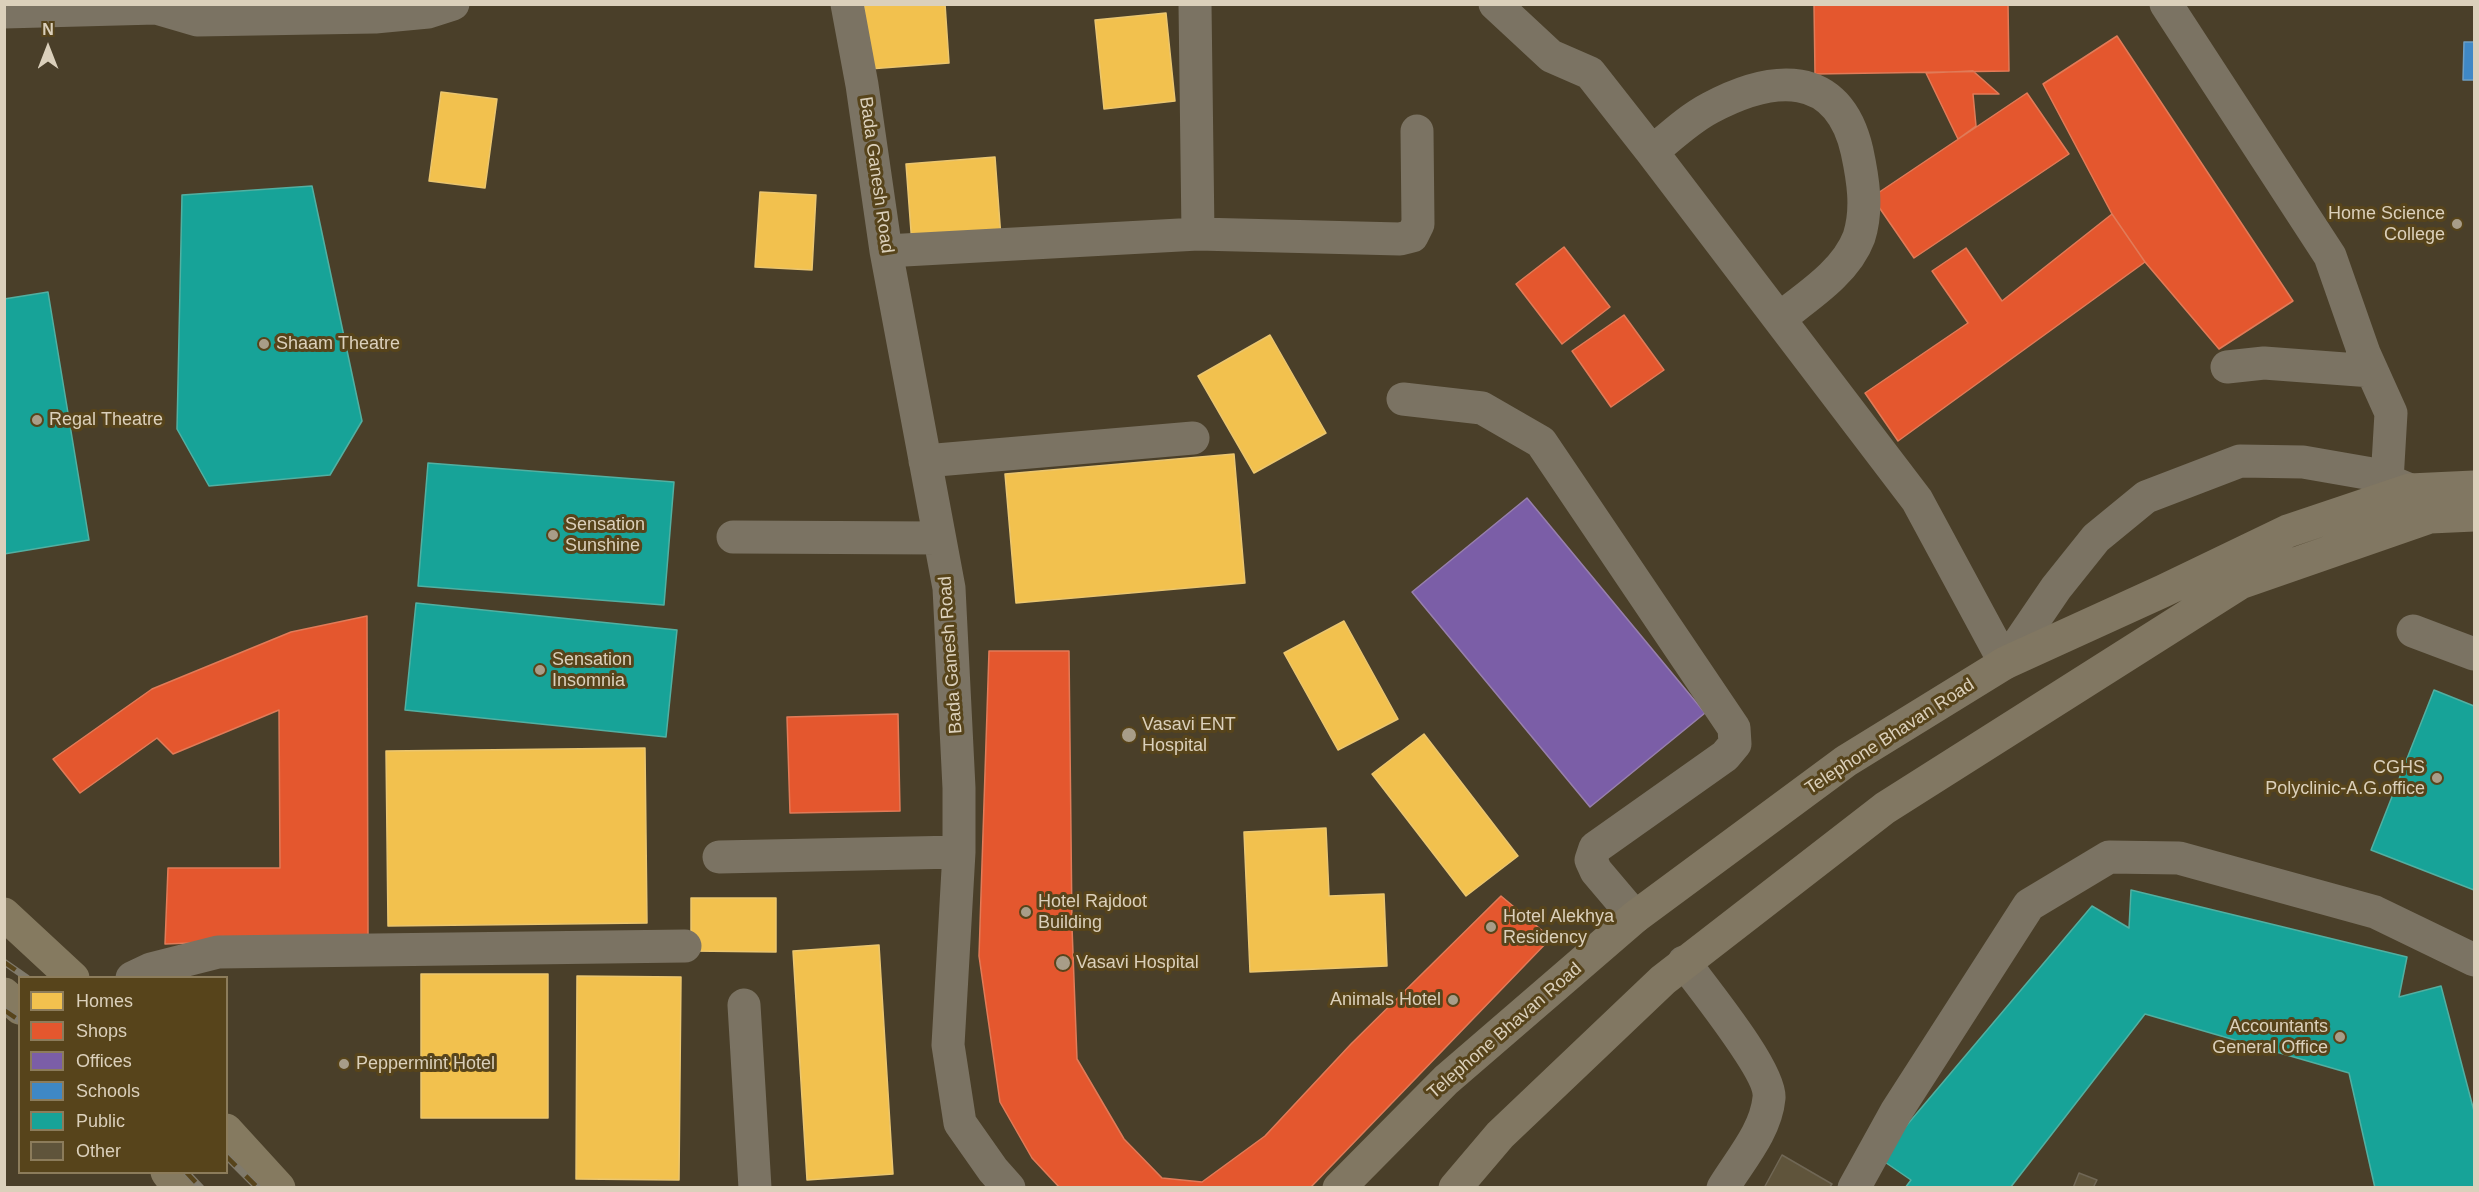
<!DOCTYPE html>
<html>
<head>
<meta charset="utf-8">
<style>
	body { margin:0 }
	#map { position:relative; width:2479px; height:1192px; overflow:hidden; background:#4a3f29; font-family:Helvetica,sans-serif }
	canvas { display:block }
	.frame { position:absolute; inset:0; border:6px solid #dbd0bb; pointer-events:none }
	.legend { position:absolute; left:18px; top:976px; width:210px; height:198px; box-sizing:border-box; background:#57441b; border:2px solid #8c7c5b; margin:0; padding:8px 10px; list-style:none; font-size:18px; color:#dbd0bb }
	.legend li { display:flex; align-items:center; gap:12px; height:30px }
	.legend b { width:30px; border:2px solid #8c7c5b }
	.north { position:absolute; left:18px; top:18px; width:60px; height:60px; -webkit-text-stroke:4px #57441b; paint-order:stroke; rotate:0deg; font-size:16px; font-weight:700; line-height:24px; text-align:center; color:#dbd0bb }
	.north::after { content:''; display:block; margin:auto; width:21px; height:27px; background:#dbd0bb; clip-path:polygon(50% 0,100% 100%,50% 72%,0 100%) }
</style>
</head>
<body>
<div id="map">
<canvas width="2479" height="1192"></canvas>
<div class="frame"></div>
<ul class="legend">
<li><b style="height:16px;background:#f2c14e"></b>Homes</li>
<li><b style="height:16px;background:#e4572e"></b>Shops</li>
<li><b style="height:16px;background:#7b5ea7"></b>Offices</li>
<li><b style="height:16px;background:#3f88c5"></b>Schools</li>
<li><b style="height:16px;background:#17a398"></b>Public</li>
<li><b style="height:16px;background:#5f543b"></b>Other</li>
</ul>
<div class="north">N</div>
</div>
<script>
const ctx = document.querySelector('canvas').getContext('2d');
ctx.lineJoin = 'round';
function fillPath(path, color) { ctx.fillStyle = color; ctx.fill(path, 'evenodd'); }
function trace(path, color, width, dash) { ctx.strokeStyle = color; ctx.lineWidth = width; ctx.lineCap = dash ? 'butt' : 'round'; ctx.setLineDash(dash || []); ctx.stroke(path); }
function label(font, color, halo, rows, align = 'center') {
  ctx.font = font + ' Helvetica,sans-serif'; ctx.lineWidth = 6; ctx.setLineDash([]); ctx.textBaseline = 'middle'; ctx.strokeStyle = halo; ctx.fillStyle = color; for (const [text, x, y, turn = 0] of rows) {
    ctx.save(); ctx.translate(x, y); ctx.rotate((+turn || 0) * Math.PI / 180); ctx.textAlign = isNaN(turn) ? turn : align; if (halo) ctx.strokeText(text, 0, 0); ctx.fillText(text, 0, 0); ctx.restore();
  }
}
const homes = new Path2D(`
	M864,4H945L949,63L869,69Z
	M1166,13L1175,101L1104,109L1095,20Z
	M441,92L497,99L485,188L429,181Z
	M995,157L1001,238L912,245L906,164Z
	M760,192L816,195L812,270L755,267Z
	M1270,335L1326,433L1254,473L1198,376Z
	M1234,454L1245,583L1016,603L1005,474Z
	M1344,621L1398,719L1338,750L1284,653Z
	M1424,734L1518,856L1466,896L1372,774Z
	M645,748L647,923L388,926L386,751Z
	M1326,828L1329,896L1384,894L1387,966L1250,972L1244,832Z
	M691,898H776V952L691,951Z
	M879,945L893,1174L807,1180L793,951Z
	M421,974H548V1118H421Z
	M577,976L681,977L679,1180L576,1179Z`);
const shops = new Path2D(`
	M1814,4H2008L2009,71L1815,74Z
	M2117,36L2293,301L2219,349L2145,262L2112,214L2043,84Z
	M1973,71L1999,94H1973L1976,126L1958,139L1926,73Z
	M2027,93L2069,154L1914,258L1872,197Z
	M2112,214L2145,262L1898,441L1865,393L1968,323L1932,271L1966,248L2002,301Z
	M1564,247L1610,307L1562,344L1516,284Z
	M1624,315L1664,370L1611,407L1572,351Z
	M367,616L368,936L165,944L168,868H280L279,710L173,754L157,738L80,793L53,759L152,689L291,632Z
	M989,651H1069L1072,927L1077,1059L1124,1139L1162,1178L1202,1182L1265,1136L1351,1044L1501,896L1551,938L1310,1188H1060L1032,1158L1000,1102L979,956Z
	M898,714L900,811L790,813L787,717Z`);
const offices = new Path2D(`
	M1527,498L1705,713L1590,807L1412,592Z`);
const schools = new Path2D(`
	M2464,42H2474V80H2463Z`);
const public = new Path2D(`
	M312,186L362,421L330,475L209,486L177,429L182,195Z
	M48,292L89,540L4,554V299Z
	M428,463L674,482L664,605L418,586Z
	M416,603L677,630L666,737L405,710Z
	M2434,690L2474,706V890L2371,850Z
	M2131,890L2407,957L2399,997L2441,986L2474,1111V1188H2375L2349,1073L2145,1014L2010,1188H1905L1911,1180L1879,1158L2092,906L2129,928Z`);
const building = new Path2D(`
	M1782,1155L1832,1184L1829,1188H1764Z
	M2079,1173L2097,1180L2093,1188H2073Z`);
const minor = new Path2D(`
	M847,4L862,85L886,251L949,588L959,788V852L948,1045L960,1123L993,1170L1009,1188
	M1195,4L1198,234
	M1495,4L1551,56L1590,73L1652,152L1917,500L2005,663L2056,588L2096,538L2146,497L2240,461L2303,462L2372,474L2410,490
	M2166,4L2330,256L2364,353L2391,413L2387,481
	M4,12L156,8L197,20L375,17L428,12L453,4
	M1652,152C1670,137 1689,119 1710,108C1772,75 1838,68 1857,151C1863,179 1868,209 1859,237C1846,272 1808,296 1780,318
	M886,251L1198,234L1400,239L1412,236L1418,224L1417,131
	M2227,367L2264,363L2372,371
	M1403,399L1482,408L1541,442L1734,728L1735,744L1725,756L1595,848L1591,860L1596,871L1635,917
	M925,461L1193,438
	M733,537L939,538
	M2413,631L2474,654
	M719,857L959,852
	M1684,962C1702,987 1772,1072 1769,1098C1766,1131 1740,1160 1723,1188
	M132,978L151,969L218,952L685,946
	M744,1005L755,1188
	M1854,1188L1896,1112L2029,905L2109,857L2179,858L2375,912L2474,960`);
const major = new Path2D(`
	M1339,1188L1446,1080L1635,917L1846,761L2005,663L2163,591L2288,531L2410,490L2474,487
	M1455,1188L1500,1135L1663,980L1885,808L2240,583L2430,517L2474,515`);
const highway = new Path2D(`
	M4,914L73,978
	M4,994L20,1008
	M226,1130L279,1188
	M167,1172L179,1188`);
const rail = new Path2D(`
	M4,962L27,978
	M4,1010L20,1021
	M226,1156L258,1188
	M186,1172L201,1188`);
const markers = [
	[2457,224,6,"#a89d88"],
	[264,344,6,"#a89d88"],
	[37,420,6,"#a89d88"],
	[553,535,6,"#a89d88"],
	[540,670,6,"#a89d88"],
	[1129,735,8,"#a89d88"],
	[2437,778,6,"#a89d88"],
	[1026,912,6,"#a89d88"],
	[1491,927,6,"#a89d88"],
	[1063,963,8,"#a89d88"],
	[1453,1000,6,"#a89d88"],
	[2340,1037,6,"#a89d88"],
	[344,1064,6,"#a89d88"]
];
const streetNames = [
	["Bada Ganesh Road",876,175,82],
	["Bada Ganesh Road",951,655,-94],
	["Telephone Bhavan Road",1890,737,-33],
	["Telephone Bhavan Road",1505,1031,-41]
];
const poiNames = [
	["Home Science",2445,214,"right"],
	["College",2445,235,"right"],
	["Shaam Theatre",276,344],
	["Regal Theatre",49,420],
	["Sensation",565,525],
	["Sunshine",565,546],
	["Sensation",552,660],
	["Insomnia",552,681],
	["Vasavi ENT",1142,725],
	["Hospital",1142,746],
	["CGHS",2425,768,"right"],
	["Polyclinic-A.G.office",2425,789,"right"],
	["Hotel Rajdoot",1038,902],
	["Building",1038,923],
	["Hotel Alekhya",1503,917],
	["Residency",1503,938],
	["Vasavi Hospital",1076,963],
	["Animals Hotel",1441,1000,"right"],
	["Accountants",2328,1027,"right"],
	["General Office",2328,1048,"right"],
	["Peppermint Hotel",356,1064]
];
fillPath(homes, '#f2c14e');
trace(homes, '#ebc66f', 1.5);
fillPath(shops, '#e4572e');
trace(shops, '#e17b58', 1.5);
fillPath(offices, '#7b5ea7');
trace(offices, '#9880ad', 1.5);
fillPath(schools, '#3f88c5');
trace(schools, '#6e9ec2', 1.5);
fillPath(public, '#17a398');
trace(public, '#52b0a2', 1.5);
fillPath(building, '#5f543b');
trace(building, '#706755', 1.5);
trace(minor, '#7b7363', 33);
trace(major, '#817762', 33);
trace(highway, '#857a60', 33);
trace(rail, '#807a6b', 7);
trace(rail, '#57441b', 4.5, [14]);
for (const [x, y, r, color] of markers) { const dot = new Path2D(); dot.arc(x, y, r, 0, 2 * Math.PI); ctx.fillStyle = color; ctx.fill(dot); trace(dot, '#57441b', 2); }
label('18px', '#dbd0bb', '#57441b', streetNames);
label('18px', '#dbd0bb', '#57441b', poiNames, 'left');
</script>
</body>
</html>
